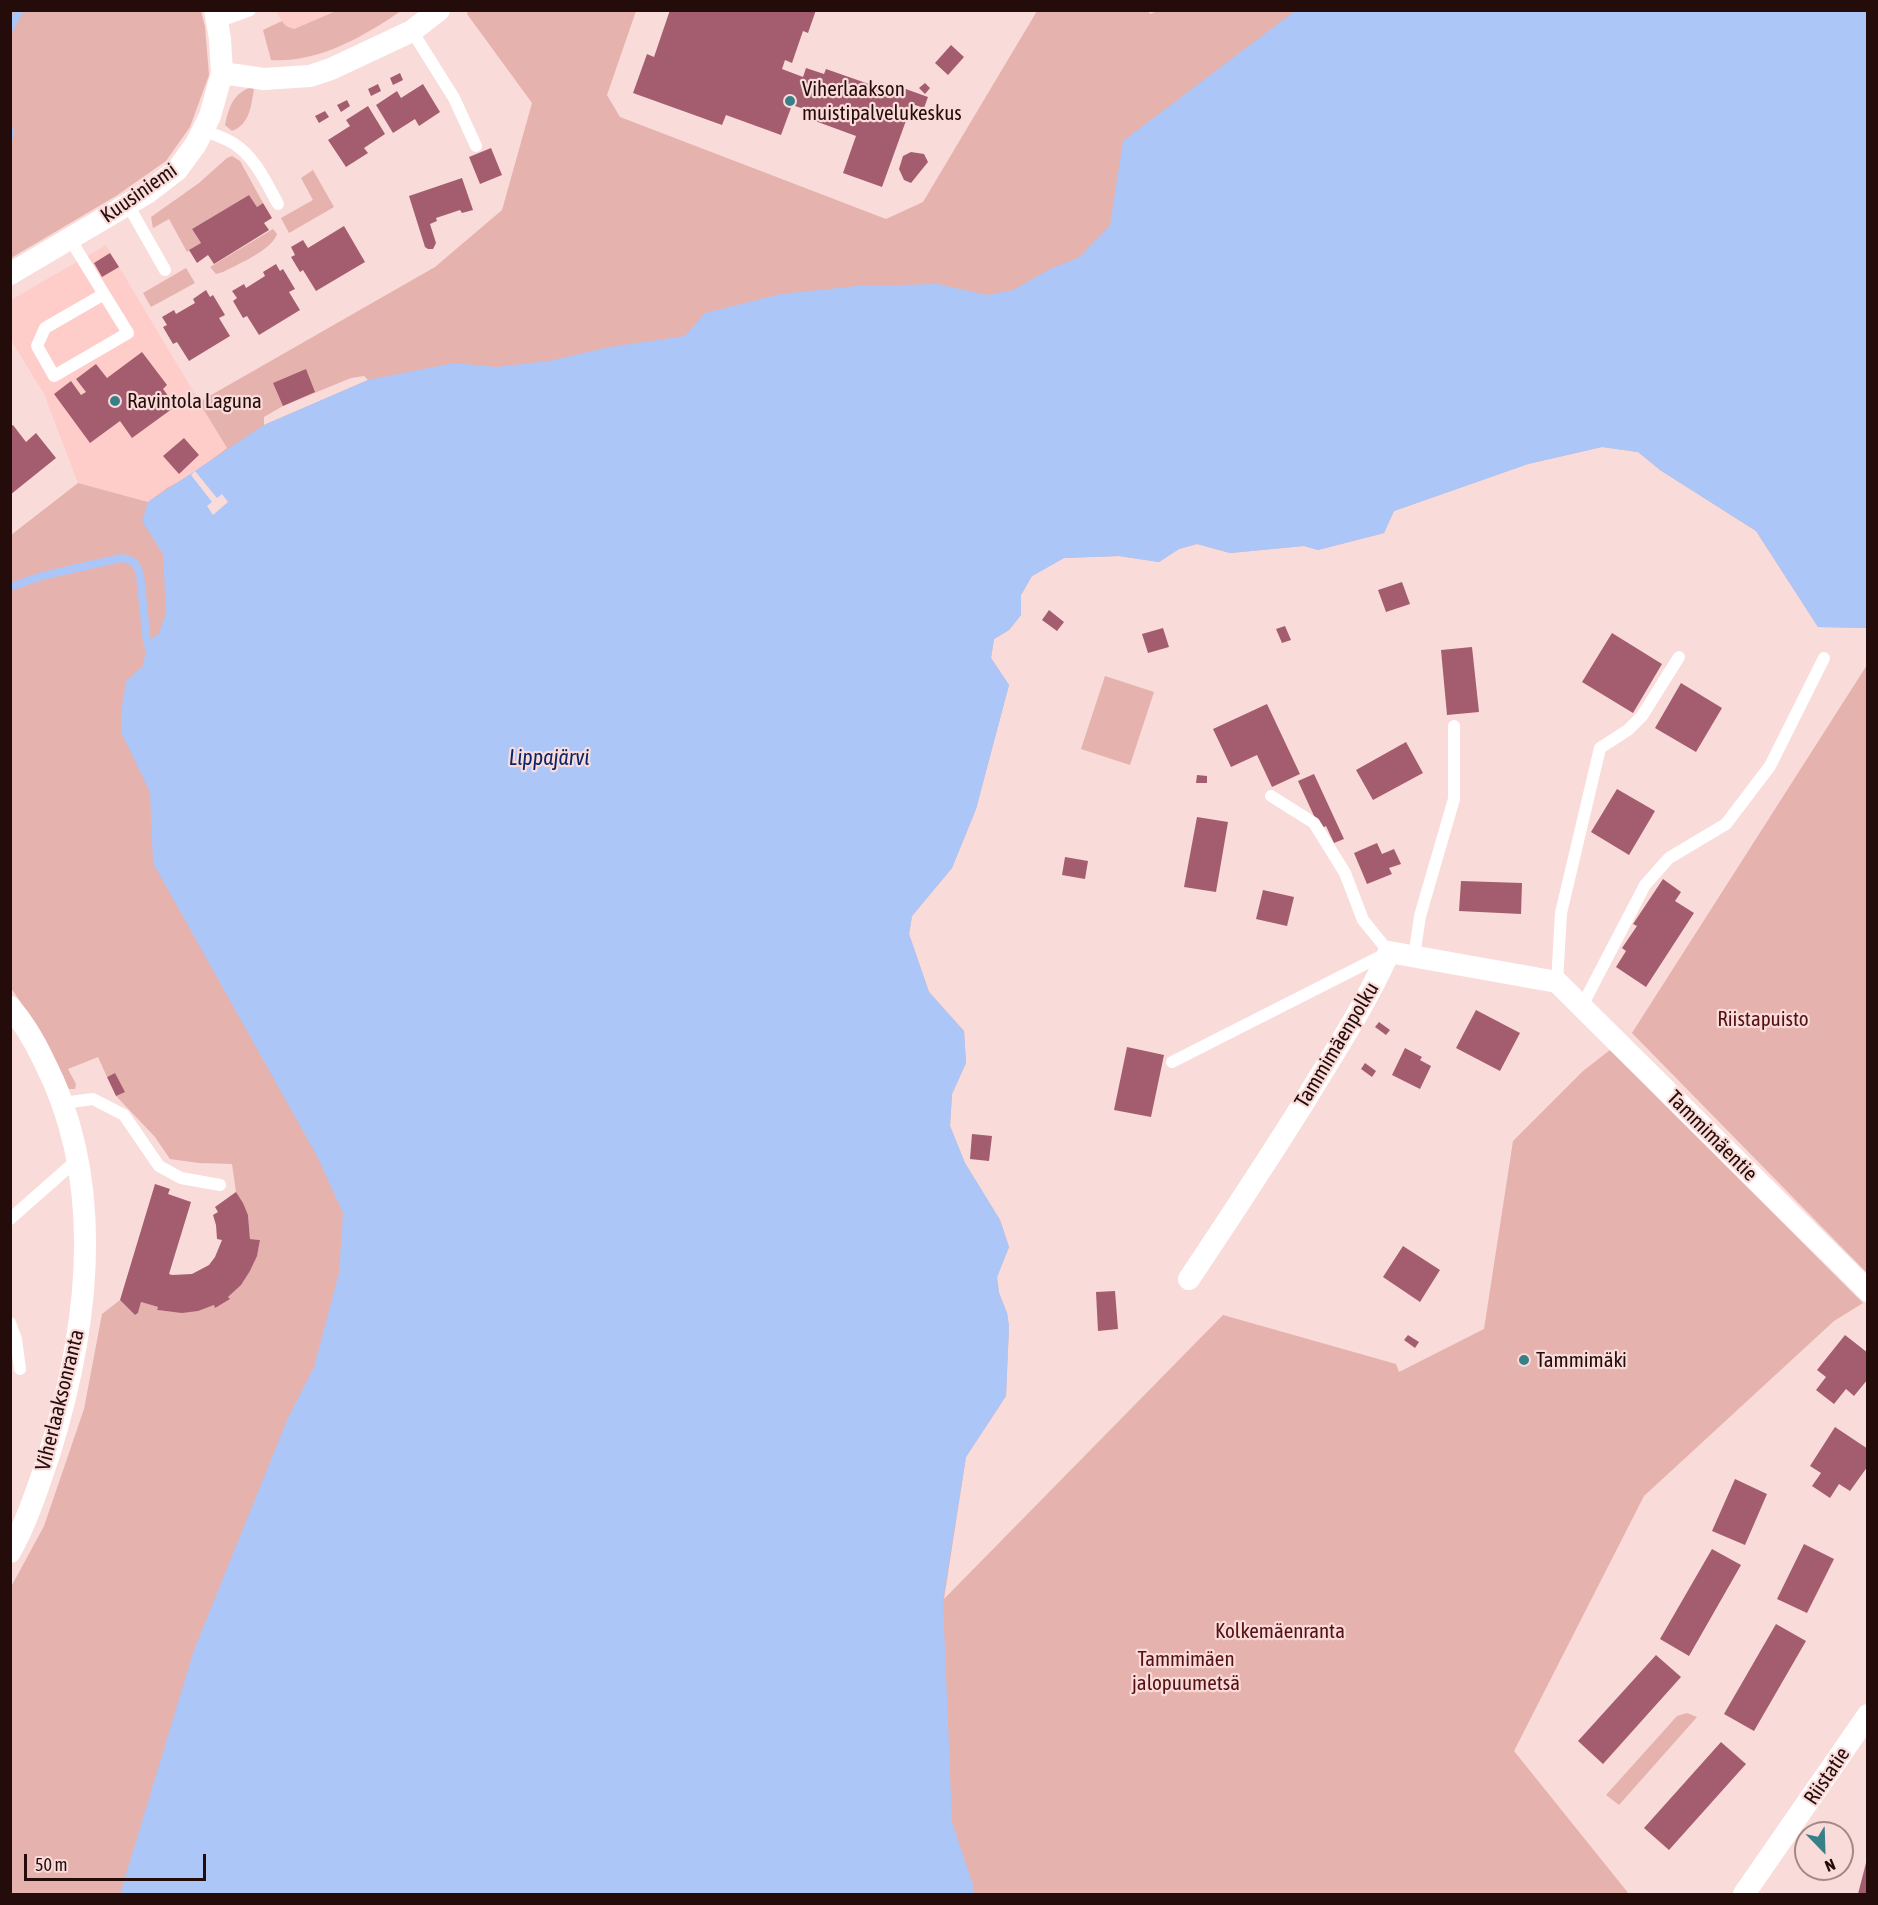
<!DOCTYPE html>
<html>
<head>
<meta charset="utf-8">
<style>
	body { margin:0 }
	#map { position:relative; width:1878px; height:1905px; overflow:hidden; background:#f9dbd9; font-family:"Asap Condensed",sans-serif }
	canvas { display:block }
	.frame { position:absolute; inset:0; border:12px solid #240c0b; pointer-events:none }
	.north { position:absolute; left:1794px; top:1821px; width:60px; height:60px; box-sizing:border-box; background:#f9dbd9; border:2px solid #a48887; border-radius:50%; rotate:157deg; font-size:16px; font-weight:700; line-height:24px; text-align:center; color:#240c0b }
	.north::after { content:''; display:block; margin:auto; width:21px; height:27px; background:#388087; clip-path:polygon(50% 0,100% 100%,50% 72%,0 100%) }
	.scale { position:absolute; left:24px; top:1854px; width:182px; height:27px; box-sizing:border-box; border:3px solid #240c0b; border-top:0; padding-left:8px; font-size:18px; line-height:21px; white-space:nowrap; color:#240c0b; -webkit-text-stroke:4px #f9dbd9; paint-order:stroke }
</style>
</head>
<body>
<div id="map">
<canvas width="1878" height="1905"></canvas>
<div class="frame"></div>
<div class="north">N</div>
<div class="scale">50 m</div>
</div>
<script>
const ctx = document.querySelector('canvas').getContext('2d');
ctx.lineJoin = 'round';
function fillPath(path, color) { ctx.fillStyle = color; ctx.fill(path, 'evenodd'); }
function trace(path, color, width, dash) { ctx.strokeStyle = color; ctx.lineWidth = width; ctx.lineCap = dash ? 'butt' : 'round'; ctx.setLineDash(dash || []); ctx.stroke(path); }
function label(font, color, halo, rows, align = 'center') {
  ctx.font = font + ' "Asap Condensed",sans-serif'; ctx.lineWidth = 4.5; ctx.setLineDash([]); ctx.textBaseline = 'middle'; ctx.strokeStyle = halo; ctx.fillStyle = color; for (const [text, x, y, turn = 0] of rows) {
    ctx.save(); ctx.translate(x, y); ctx.rotate((+turn || 0) * Math.PI / 180); ctx.textAlign = isNaN(turn) ? turn : align; if (halo) ctx.strokeText(text, 0, 0); ctx.fillText(text, 0, 0); ctx.restore();
  }
}
const built = new Path2D(`
	M276,11H336L294,29L286,26L282,21Z
	M106,245L227,448L191,475L167,488L148,502L78,483L44,394L11,340V300Z`);
const green = new Path2D(`
	M1148,10L1150,14L1160,10L1867,11V628L1818,627L1756,531L1660,470L1638,452L1602,447L1528,464L1394,511L1384,533L1318,550L1304,546L1230,553L1197,544L1179,549L1159,562L1119,556L1064,558L1032,576L1021,595V615L1009,630L994,639L991,658L1009,685L976,809L952,868L912,916L909,934L929,992L964,1031L966,1063L952,1094L950,1126L965,1163L1000,1220L1009,1247L997,1277L999,1293L1007,1313L1009,1326L1006,1396L966,1457L944,1599L1223,1315L1396,1364L1399,1372L1484,1329L1513,1141L1583,1071L1610,1050L1863,1303L1834,1321L1644,1496L1514,1751L1629,1894H11V1587L44,1526L84,1409L102,1314L120,1300L135,1315L138,1313L141,1302L158,1307L157,1310C178,1313 194,1312 214,1305L215,1307L229,1299L228,1297C246,1281 256,1265 260,1240L250,1239L248,1215L236,1192L232,1164L199,1163L170,1159L155,1137L116,1096L115,1073L107,1077L98,1057L68,1069L76,1084L75,1089H69L41,1032L11,988V535L78,483L148,502L167,488L191,475L227,448L199,402L435,267L502,210L532,103L467,14L468,11H636L607,95L620,117L886,219L923,202L1037,11ZM364,376L368,380L264,425V417L283,406L351,378Z
	M10,11H201L205,27L209,75L190,127L166,161L116,196L11,258Z
	M336,11H401C363,37 318,63 271,60L263,30L282,21L286,26L294,29Z
	M252,87L254,89C251,106 250,124 232,131L225,125C229,107 233,93 252,87Z
	M232,156L240,161L263,203L257,207L249,195L192,229L201,243L187,252L169,219L153,228L151,217L199,183L227,158Z
	M313,170L334,207L289,233L281,218L313,200L301,178Z
	M273,229L277,234C272,250 238,264 223,272L216,274L210,267Z
	M186,268L195,283L151,307L143,293Z
	M1867,665V1273L1632,1033Z
	M1105,676L1154,692L1130,765L1081,749Z
	M1687,1713L1697,1717L1619,1805L1606,1795L1677,1716Z`);
const water = new Path2D(`
	M1295,11H1867V628L1818,627L1756,531L1660,470L1638,452L1602,447L1528,464L1394,511L1384,533L1318,550L1304,546L1230,553L1197,544L1179,549L1159,562L1119,556L1064,558L1032,576L1021,595V615L1009,630L994,639L991,658L1009,685L976,809L952,868L912,916L909,934L929,992L964,1031L966,1063L952,1094L950,1126L965,1163L1000,1220L1009,1247L997,1277L999,1293L1007,1313L1009,1326L1006,1396L966,1457L943,1600L952,1822L974,1888L973,1894H120L194,1650L288,1418L314,1367L339,1273L343,1213L317,1156L153,863L150,792L121,732V714L126,681L143,666L147,643L159,633L166,613L163,554L142,521L148,502L264,425L368,380L454,363L496,367L549,361L610,347L685,336L705,313L781,294L857,286L937,284L987,295L1013,290L1050,269L1080,257L1110,225L1123,141Z`);
const pier = new Path2D(`
	M195,471L217,498L222,494L228,502L213,515L207,506L212,502L191,475Z`);
const stream = new Path2D(`
	M10,28L20,10
	M10,131V136
	M10,587L42,576L121,558C133,560 137,563 140,575L147,643`);
const building = new Path2D(`
	M670,10H816L808,33L803,31L792,63L785,60L782,69L803,77L806,68L824,74L826,69L886,90L889,83L928,97L924,108L912,104L882,187L843,173L856,136L807,118L810,111L792,105L781,135L726,115L722,125L633,93L647,54L654,57Z
	M951,45L964,57L948,75L935,63Z
	M400,73L403,80L393,85L390,78Z
	M925,83L930,88L925,94L919,88Z
	M378,84L381,91L371,96L368,89Z
	M423,84L440,112L419,126L415,119L393,133L376,105L397,91L401,98Z
	M347,100L350,106L341,112L337,105Z
	M368,106L385,134L364,148L368,153L346,167L328,140L350,126L346,120Z
	M325,111L329,117L319,123L315,116Z
	M491,148L502,175L480,184L469,157Z
	M911,152L924,154L928,162L911,183L904,180L899,169L903,156Z
	M462,178L473,210L462,213L460,210L436,218L437,221L430,224L436,243L433,249H428L425,247L409,196Z
	M249,195L257,207L263,203L272,218L264,223L269,230L214,264L208,255L197,263L189,250L201,243L192,229Z
	M344,226L365,262L316,291L303,270L300,272L291,257L295,255L291,247L303,240L308,248Z
	M110,253L119,267L102,277L94,263Z
	M276,264L280,271L283,269L295,289L289,292L300,310L259,335L247,316L243,318L233,301L237,298L232,291L244,284L246,288L265,276L263,272Z
	M206,290L210,297L213,295L225,315L219,318L230,336L189,361L177,342L173,344L163,327L167,325L162,317L174,310L176,314L195,303L193,299Z
	M142,352L167,385L163,389L176,406L132,438L120,421L90,443L54,394L71,381L81,395L86,392L76,379L96,364L107,378Z
	M306,369L315,392L283,406L273,383Z
	M13,425L26,442L36,433L56,458L10,495V427Z
	M184,438L199,455L179,474L163,456Z
	M1402,582L1410,604L1386,612L1378,590Z
	M1049,610L1064,622L1057,631L1042,620Z
	M1285,626L1291,640L1282,643L1276,629Z
	M1163,628L1169,647L1148,653L1142,634Z
	M1612,633L1662,664L1633,713L1582,682Z
	M1472,647L1479,712L1447,715L1441,650Z
	M1681,683L1722,708L1696,752L1655,728Z
	M1267,704L1300,774L1272,787L1257,755L1231,767L1213,729Z
	M1406,742L1423,773L1373,800L1356,770Z
	M1314,774L1344,839L1334,843L1326,826L1320,829L1298,781Z
	M1197,775L1207,776V783H1196Z
	M1617,789L1655,811L1629,855L1591,832Z
	M1197,817L1228,822L1216,892L1184,887Z
	M1377,843L1382,854L1394,849L1401,864L1389,868L1392,874L1367,884L1354,853Z
	M1065,857L1088,861L1085,879L1062,875Z
	M1663,879L1681,892L1675,901L1694,913L1646,987L1616,967L1626,951L1622,948L1637,926L1633,924Z
	M1461,881L1522,883L1521,914L1459,911Z
	M1263,890L1294,897L1287,926L1256,919Z
	M1476,1010L1520,1033L1500,1071L1456,1048Z
	M1379,1022L1390,1030L1386,1035L1375,1027Z
	M1127,1047L1164,1055L1151,1117L1114,1110Z
	M1405,1048L1422,1057L1420,1060L1431,1066L1420,1089L1392,1075Z
	M1365,1063L1376,1071L1372,1077L1361,1069Z
	M115,1073L125,1092L116,1096L107,1077Z
	M972,1134L992,1136L989,1161L970,1159Z
	M155,1184L170,1189L168,1194L191,1202L169,1274L172,1275L192,1274L209,1265L215,1257L222,1240L217,1239L216,1225L213,1215L218,1212L215,1207L236,1192L243,1203L248,1215L250,1239L260,1240L257,1256L250,1271L241,1285L228,1297L230,1299L215,1308L214,1305L198,1311L182,1313L157,1310L158,1307L141,1302L138,1313L135,1315L120,1300Z
	M1403,1246L1440,1270L1420,1302L1383,1277Z
	M1115,1291L1118,1329L1098,1331L1096,1292Z
	M1408,1335L1419,1342L1415,1348L1404,1340Z
	M1845,1335L1868,1353V1379L1854,1396L1846,1389L1834,1404L1816,1390L1826,1377L1817,1370Z
	M1835,1427L1868,1449V1466L1850,1491L1839,1484L1830,1498L1812,1486L1821,1473L1810,1466Z
	M1735,1479L1767,1494L1745,1545L1712,1531Z
	M1804,1544L1834,1559L1807,1613L1777,1599Z
	M1712,1549L1741,1565L1689,1656L1660,1639Z
	M1776,1624L1806,1641L1754,1731L1724,1714Z
	M1656,1655L1681,1677L1603,1764L1578,1741Z
	M1721,1742L1746,1764L1669,1850L1644,1828Z
	M1867,1859L1868,1894H1858Z`);
const lane = new Path2D(`
	M217,22L250,10
	M412,31L454,98L476,146
	M203,130C213,134 224,138 233,143C255,157 266,182 278,204
	M128,205L165,270
	M70,239L128,333L54,376L37,346L45,328L104,294
	M1414,957L1420,916L1454,799V726
	M1557,982L1561,913L1600,748L1628,730L1642,716L1679,657
	M1582,1006L1645,885L1669,858L1726,824L1770,766L1824,658
	M1172,1062L1389,952L1363,920L1345,873L1314,823L1271,796
	M63,1103L93,1099L124,1115L159,1166L181,1178L220,1185
	M10,1219L77,1160
	M10,1323L16,1339L20,1369`);
const street = new Path2D(`
	M222,73L264,79L310,76L331,69L412,31L439,10
	M10,274L147,193L177,170L196,144L210,116L222,73L220,39L215,10
	M10,1007C24,1023 35,1042 44,1061C107,1184 89,1327 49,1455C38,1487 27,1522 10,1552
	M1189,1279C1229,1219 1268,1160 1306,1099C1335,1051 1366,1004 1389,952L1557,982L1868,1291
	M1744,1894L1868,1715`);
const markers = [
	[790,101,6,"#388087"],
	[115,401,6,"#388087"],
	[1524,1360,6,"#388087"]
];
const poiNames = [
	["Viherlaakson",802,89],
	["muistipalvelukeskus",802,113],
	["Ravintola Laguna",127,401],
	["Tammimäki",1536,1360]
];
const streetNames = [
	["Kuusiniemi",139,193,-35],
	["Tammimäenpolku",1337,1045,-59],
	["Tammimäentie",1712,1136,45],
	["Viherlaaksonranta",60,1400,-76],
	["Riistatie",1827,1776,-56]
];
const parkNames = [
	["Riistapuisto",1763,1019],
	["Kolkemäenranta",1280,1631],
	["Tammimäen",1186,1659],
	["jalopuumetsä",1186,1683]
];
const waterNames = [
	["Lippajärvi",549,758]
];
fillPath(built, '#fecdc9');
fillPath(green, '#e6b2ad');
fillPath(water, '#acc6f8');
fillPath(pier, '#f9dbd9');
trace(stream, '#acc6f8', 8);
fillPath(building, '#a45d6f');
trace(lane, '#fff', 12);
trace(street, '#fff', 22);
for (const [x, y, r, color] of markers) { const dot = new Path2D(); dot.arc(x, y, r, 0, 2 * Math.PI); ctx.fillStyle = color; ctx.fill(dot); trace(dot, '#f9dbd9', 2); }
label('21px', '#240c0b', '#f9dbd9', poiNames, 'left');
label('21px', '#240c0b', '#f9dbd9', streetNames);
label('21px', '#551013', '#f9dbd9', parkNames);
label('italic 22px', '#0a256a', '#f9dbd9', waterNames);
</script>
</body>
</html>
